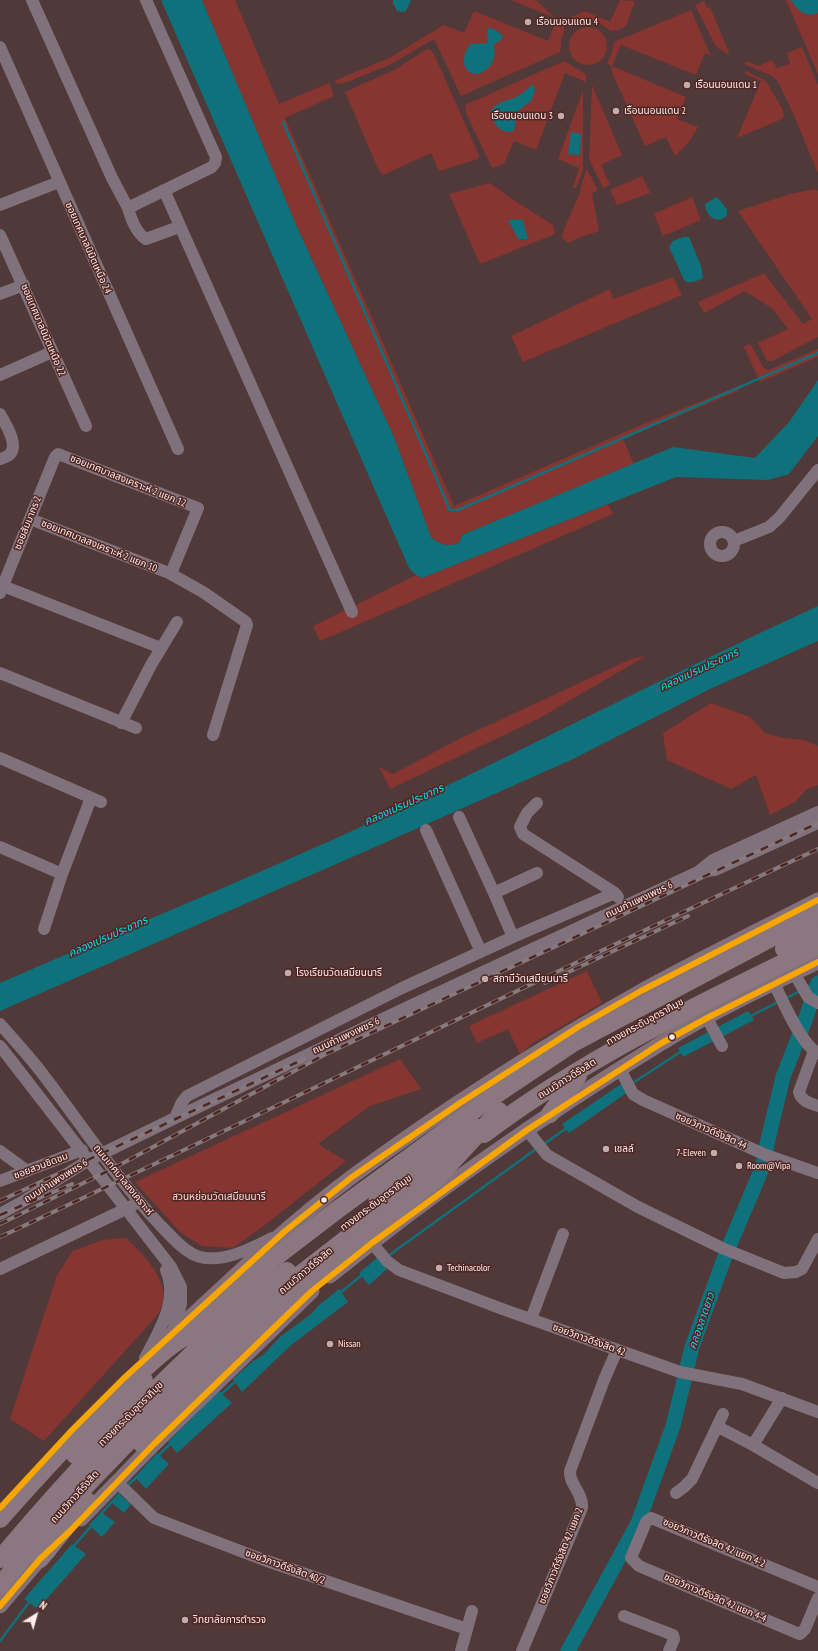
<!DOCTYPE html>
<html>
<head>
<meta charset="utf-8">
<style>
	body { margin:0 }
	#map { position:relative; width:818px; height:1651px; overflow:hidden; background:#503938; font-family:"PT Sans Narrow",sans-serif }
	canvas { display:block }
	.north { position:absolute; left:16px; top:1595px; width:40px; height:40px; -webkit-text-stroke:3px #502623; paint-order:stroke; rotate:37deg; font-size:11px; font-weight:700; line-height:16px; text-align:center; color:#fdecea }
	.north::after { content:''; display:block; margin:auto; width:14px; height:18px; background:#fdecea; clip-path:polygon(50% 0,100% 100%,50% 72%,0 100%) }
</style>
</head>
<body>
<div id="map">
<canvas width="818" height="1651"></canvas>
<div class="north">N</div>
</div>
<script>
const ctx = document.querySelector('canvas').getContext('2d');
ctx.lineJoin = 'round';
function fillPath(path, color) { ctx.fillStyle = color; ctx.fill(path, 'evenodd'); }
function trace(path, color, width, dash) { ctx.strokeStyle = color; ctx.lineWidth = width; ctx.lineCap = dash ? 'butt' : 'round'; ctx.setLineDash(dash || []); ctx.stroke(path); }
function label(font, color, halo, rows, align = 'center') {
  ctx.font = font + ' "PT Sans Narrow","Noto Sans Thai",sans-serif'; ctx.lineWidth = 3; ctx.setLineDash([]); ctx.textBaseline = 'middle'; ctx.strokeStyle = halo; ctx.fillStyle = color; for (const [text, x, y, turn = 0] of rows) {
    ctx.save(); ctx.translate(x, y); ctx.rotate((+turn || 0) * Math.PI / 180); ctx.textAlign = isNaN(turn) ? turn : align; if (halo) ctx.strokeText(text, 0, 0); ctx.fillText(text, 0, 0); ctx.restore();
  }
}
const green = new Path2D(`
	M202,0H235L279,104L329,83L334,96L285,118L454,506L646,423L734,388L740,390L623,439L634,464L462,535L459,543C447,547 440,545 431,537L394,437L297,227Z
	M511,0H536L555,18Z
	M620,0L635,1L626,26L618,30L611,31L598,22L592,20L569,24L565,20L585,11L610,22Z
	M786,0H818V74Z
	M704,1L707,8L710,7L730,55L719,49L714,43L695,5Z
	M691,10L711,56L705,53L696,75L621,45L612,66L686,97L677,119L698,127L689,142L675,156L666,137L645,146L611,70L612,67L607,63L612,53L614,42Z
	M474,11L548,41L557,19C569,31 563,29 561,42C561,46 561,48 560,52L461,96L434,39L389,65L345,83L338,84L334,81L389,58L444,25L464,33Z
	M569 46a19 19 0 1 1 38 0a19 19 0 1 1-38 0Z
	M802,47L818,85V173L792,111L777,80L770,75L744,64L746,61L758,66L772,60L777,68L790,64L787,53Z
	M429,49L434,54L479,155L478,159L439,171L431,153L383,175L379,171L345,92L396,69L425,50Z
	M564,61L586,74V82L565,73L536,150L514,141L504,164L492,168L466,113L465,105Z
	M746,71L766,81L783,110L784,116L782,119L737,138L761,81L745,74Z
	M592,85L622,155L601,165L610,185L603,188L589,159Z
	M583,90V170L576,188H573L579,168L558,159Z
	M586,170L588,171L598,190L592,193L599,231L578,238L569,243L562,238V234L581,190H580Z
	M642,176L650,193L617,205L610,190Z
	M490,183L512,199L553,225L555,234L480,264L449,194Z
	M815,189L818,191V337L772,361H767L758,343L788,329L773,309L745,291L704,313L698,302L764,273L803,324L812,319L738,211L790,194Z
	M692,197L701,220L663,236L654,214Z
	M673,277L682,295L523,362L511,336L610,289L613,299Z
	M748,344L751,345L763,367L768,370L818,349V357L760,382L744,347Z
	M608,504L613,514L320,641L313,626L416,575L422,578Z
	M646,656L538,719L390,789L379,767L393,774L461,738L631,659Z
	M711,703L750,717L765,733L783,738L804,740L818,746V785L806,790L795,802L770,815L756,775L731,789L667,760L663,733Z
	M587,971L602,1003L533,1043L520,1054L508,1029L477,1043L469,1026Z
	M400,1059L421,1089L370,1106L318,1144L346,1161L265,1225L233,1248L202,1246L180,1232L135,1182Z
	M126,1238C143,1254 172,1282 161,1308C160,1312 155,1317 152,1321L44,1441L10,1419L57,1275L73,1251L103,1240Z`);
const water = new Path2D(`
	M161,0H202L297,227L394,437L431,537C440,545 447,547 459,543L462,535L673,447L755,458L789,422L818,380V436L789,474L768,480L676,477L422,578L416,575L409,568Z
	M393,0H411L406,11L402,12L397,11L393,4Z
	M791,0H818V13C805,18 798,11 791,0Z
	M488,28L496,30L503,36L501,40L494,44C495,55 495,65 484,71C481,73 479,75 475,74C460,72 462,52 471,44C477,43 483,45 488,42L487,32Z
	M533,84L535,91L531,101L519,110L514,130L511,132C498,132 494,124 490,112C498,100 507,102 518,96C523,93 528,88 533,84Z
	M571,132L581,134L580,155L568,154Z
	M717,197L727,209V215C719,226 705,216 705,204Z
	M508,220H523L528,239H518Z
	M683,237H689L701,266L703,278C697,281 689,285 684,280L669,247L673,241Z
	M818,606V641L710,689L571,760L382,844L0,1011V983C126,928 253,877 378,819C525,749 670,674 818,606Z
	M748,1011L754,1020L683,1057L678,1048Z
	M621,1084L628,1092L569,1133L562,1124Z
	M378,1257L387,1269L369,1285L359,1273Z
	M339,1289L348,1302L290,1346L242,1392L233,1379L253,1361L263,1355L281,1336L311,1314L318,1306Z
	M219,1391L232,1403L177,1453L168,1442Z
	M157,1453L169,1464L146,1489L135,1477Z
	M119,1494L131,1504L124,1513L111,1502Z
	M101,1512L115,1522L102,1537L89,1525Z
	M72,1544L86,1554L38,1609L24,1599Z`);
const stream = new Path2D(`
	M283,122L450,510H458L818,353
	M806,988L818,981
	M785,999L800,991
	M749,1017L778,1002
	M631,1084L682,1051
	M544,1144L568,1127
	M388,1256L536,1149
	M339,1294L363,1274
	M220,1395L236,1381
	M159,1455L171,1443
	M127,1486L138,1476
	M100,1515L122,1491
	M73,1547L92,1525
	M0,1641L30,1601`);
const river = new Path2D(`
	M568,1651L638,1523L673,1426L692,1347L725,1256L763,1166L767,1144L783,1077L804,1023L818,983`);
const minor = new Path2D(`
	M32,0L112,178L128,208L212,167L215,163L216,157L146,0
	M0,47L178,449
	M164,190L352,612
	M0,205L59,182
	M128,208C131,219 136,233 146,239L179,227
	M0,235L86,426
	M0,294L24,285
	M0,375L52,352
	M0,414C5,423 20,446 9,455C7,457 3,458 0,459
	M30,519L169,573L203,592L246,622L247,625L213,735
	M710 544a12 12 0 1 1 24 0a12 12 0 1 1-24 0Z
	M734,541L769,527L779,518L818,470
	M3,586L161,648
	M0,593L55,457L58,454L198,508L172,571L169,573
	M0,673L136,728
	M121,723L151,665L177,622
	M0,758L101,802
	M537,803L527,813L520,827L523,834L615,893L618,897
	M459,817L494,893
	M426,830L481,952
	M0,847L62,874
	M698,872L715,870L818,823
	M537,873L494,893L513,937L615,893
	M44,929L62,874L91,798
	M794,973L808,997L818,1003
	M774,983C782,1000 802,1046 818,1053
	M707,1018L722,1046
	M0,1024C15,1041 31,1058 45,1077C83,1127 117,1179 160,1225C171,1236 185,1253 200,1257C224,1263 252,1248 272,1238
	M0,1046L171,1267L181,1287V1304L172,1334
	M814,1051L799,1092C801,1101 810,1103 818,1106
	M620,1069L633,1094L643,1100L766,1155L818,1173
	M175,1118L182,1102L187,1096L402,988L513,937
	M527,1130L547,1155L638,1207L722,1248L784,1273L796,1272L802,1269L818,1239
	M0,1151L26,1170
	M0,1181L82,1150
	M0,1214L20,1203L89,1160L175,1118L410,1006L698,872L713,860L818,812
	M372,1243L387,1261L399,1270L505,1310L680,1372L742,1384L818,1412
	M0,1269L132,1206
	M531,1319L563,1234
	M145,1358C159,1331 179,1301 166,1270
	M782,1398L753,1445L818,1483
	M718,1427L753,1445
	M117,1482L154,1518L159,1520L264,1560L467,1629
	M676,1493L684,1487L692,1479L723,1414
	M818,1587L651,1518L646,1522L631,1558L639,1566L797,1633L800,1634L805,1629L818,1598
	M624,1616L673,1635L674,1639L669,1651
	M461,1651L472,1611
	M522,1651L582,1508C583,1492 569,1485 570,1471L604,1380L617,1350`);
const major = new Path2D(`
	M330,1276C434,1192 545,1114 660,1044C710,1013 765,987 818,962
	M156,1349C220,1290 283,1228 353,1176C444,1109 540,1048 638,993C697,960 758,931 818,900
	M81,1519L154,1444L312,1291
	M0,1606L40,1559L49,1551`);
const highway = new Path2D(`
	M784,949L818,932
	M550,1114L578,1076
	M484,1134C586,1057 703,1002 818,946
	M377,1202L477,1128
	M188,1337L273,1259L337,1210L488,1100L573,1043L818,913
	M75,1455L144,1380
	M0,1559C70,1475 146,1396 226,1322C246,1304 267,1288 287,1271
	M40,1559L87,1501
	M0,1586L31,1547L75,1497L178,1390L260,1313L293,1280L396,1200`);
const rail = new Path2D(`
	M545,983L688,916
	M32,1194L65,1175
	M0,1201L304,1059
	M0,1215L72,1184
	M0,1224L112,1169L324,1055L818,823
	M0,1237C273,1109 544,976 818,849`);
const highwayBridge = new Path2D(`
	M141,1443L243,1340L362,1238L436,1179L499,1111
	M0,1519C38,1476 77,1433 119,1393C137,1376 162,1350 183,1338C189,1334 196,1331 202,1328`);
const bus1 = new Path2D(`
	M0,1508L73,1429L123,1379L284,1232L352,1177L460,1103L578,1027L641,991L818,900
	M0,1606L40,1559L70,1531L154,1444L312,1291L372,1243L527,1130L660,1044L707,1018L818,962`);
const markers = [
	[528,22,4,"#c0adac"],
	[687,85,4,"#c0adac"],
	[616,111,4,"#c0adac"],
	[561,116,4,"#c0adac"],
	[288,973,4,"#c0adac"],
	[485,979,4,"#c0adac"],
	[672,1037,3.5,"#fdecea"],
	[606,1149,4,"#c0adac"],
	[714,1153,4,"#c0adac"],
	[739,1166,4,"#c0adac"],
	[324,1200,3.5,"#fdecea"],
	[439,1268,4,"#c0adac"],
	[330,1344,4,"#c0adac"],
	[185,1620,4,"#c0adac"]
];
const poiNames = [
	["เรือนนอนแดน 4",536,22],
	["เรือนนอนแดน 1",695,85],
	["เรือนนอนแดน 2",624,111],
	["เรือนนอนแดน 3",553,116,"right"],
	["โรงเรียนวัดเสมียนนารี",296,973],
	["สถานีวัดเสมียนนารี",493,979],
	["เชลล์",614,1149],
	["7-Eleven",706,1153,"right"],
	["Room@Vipa",747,1166],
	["Techinacolor",447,1268],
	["Nissan",338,1344],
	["วิทยาลัยการตำรวจ",193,1620]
];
const streetNames = [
	["ซอยเทศบาลนิมิตเหนือ 24",88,248,66],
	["ซอยเทศบาลนิมิตเหนือ 22",43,330,67],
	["ซอยเทศบาลสงเคราะห์ 2 แยก 12",128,481,22],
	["ซอยสัมมากร 2",28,523,-68],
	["ซอยเทศบาลสงเคราะห์ 2 แยก 10",99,546,22],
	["ถนนกำแพงเพชร 6",639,900,-25],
	["ทางยกระดับอุตราภิมุข",645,1022,-29],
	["ถนนกำแพงเพชร 6",346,1036,-25],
	["ถนนวิภาวดีรังสิต",567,1079,-32],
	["ซอยวิภาวดีรังสิต 44",711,1131,24],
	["ซอยสวนชิดชม",41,1166,-21],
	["ถนนเทศบาลสงเคราะห์",123,1180,51],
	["ถนนกำแพงเพชร 6",56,1181,-32],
	["ทางยกระดับอุตราภิมุข",376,1203,-37],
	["ถนนวิภาวดีรังสิต",306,1271,-40],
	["ซอยวิภาวดีรังสิต 42",589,1340,20],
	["ทางยกระดับอุตราภิมุข",131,1414,-45],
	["ถนนวิภาวดีรังสิต",75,1497,-48],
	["ซอยวิภาวดีรังสิต 42 แยก 4-2",714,1543,23],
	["ซอยวิภาวดีรังสิต 42 แยก 2",561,1556,-68],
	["ซอยวิภาวดีรังสิต 40/2",285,1567,20],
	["ซอยวิภาวดีรังสิต 42 แยก 4-4",715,1598,23]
];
const parkNames = [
	["สวนหย่อมวัดเสมียนนารี",219,1197]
];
const waterNames = [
	["คลองเปรมประชากร",699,670,-25],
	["คลองเปรมประชากร",404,805,-24],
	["คลองเปรมประชากร",108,937,-24],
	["คลองลาดยาว",702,1321,-71]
];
fillPath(green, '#873530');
fillPath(water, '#0f717b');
trace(stream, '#0f717b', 2.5);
trace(river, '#0f717b', 15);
trace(minor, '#80727c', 12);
trace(major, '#84707b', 15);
trace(highway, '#8a7780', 18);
trace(rail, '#867a7f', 4);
trace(rail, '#502623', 2.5, [8]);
trace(highwayBridge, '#8a7780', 18);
trace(bus1, '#f7a600', 6);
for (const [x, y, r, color] of markers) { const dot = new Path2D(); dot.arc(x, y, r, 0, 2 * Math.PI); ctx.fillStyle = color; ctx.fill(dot); trace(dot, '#502623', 1.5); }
label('10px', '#fdecea', '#502623', poiNames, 'left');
label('10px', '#fdecea', '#502623', streetNames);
label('10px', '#fadbd7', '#502623', parkNames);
label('italic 11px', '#00ddf1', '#502623', waterNames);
</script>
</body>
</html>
